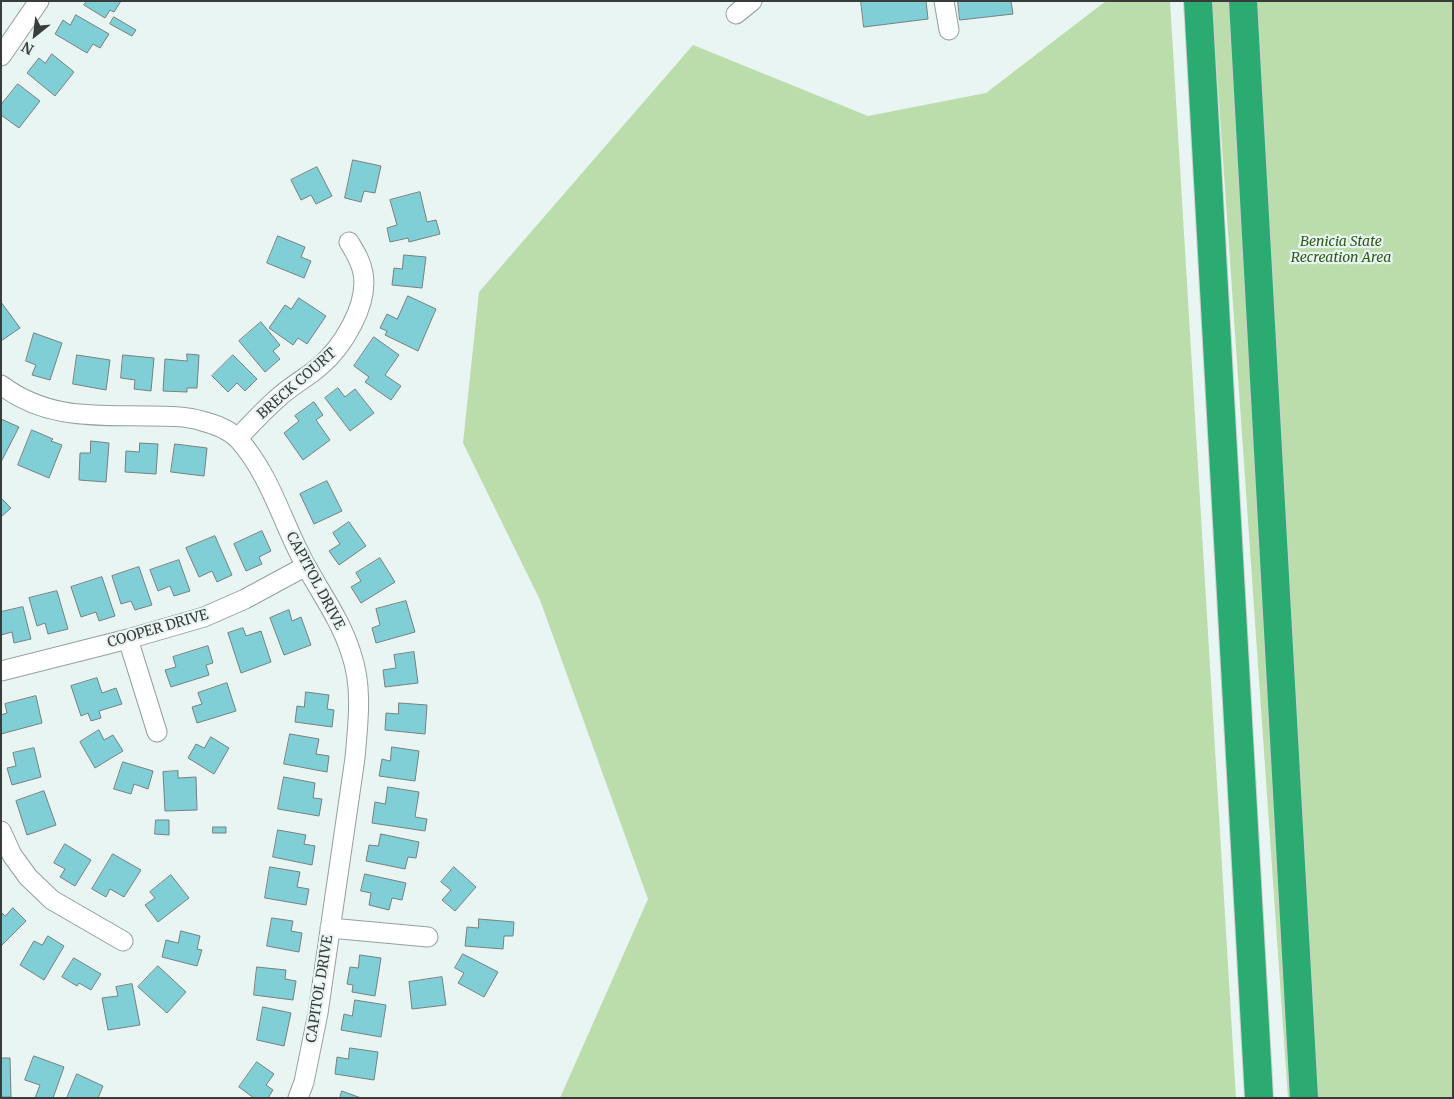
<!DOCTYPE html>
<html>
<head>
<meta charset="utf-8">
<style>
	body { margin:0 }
	#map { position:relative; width:1454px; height:1099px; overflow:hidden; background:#e8f5f2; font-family:Merriweather,serif }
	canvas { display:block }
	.frame { position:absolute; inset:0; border:2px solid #383d3b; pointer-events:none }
	.north { position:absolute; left:10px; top:10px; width:50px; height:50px; -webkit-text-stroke:4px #e8f5f2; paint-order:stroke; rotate:209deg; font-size:14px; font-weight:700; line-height:20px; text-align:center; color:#383d3b }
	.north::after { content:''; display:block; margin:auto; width:18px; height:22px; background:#383d3b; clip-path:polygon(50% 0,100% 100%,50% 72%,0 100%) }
</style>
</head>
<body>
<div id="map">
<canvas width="1454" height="1099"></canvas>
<div class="frame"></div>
<div class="north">N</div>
</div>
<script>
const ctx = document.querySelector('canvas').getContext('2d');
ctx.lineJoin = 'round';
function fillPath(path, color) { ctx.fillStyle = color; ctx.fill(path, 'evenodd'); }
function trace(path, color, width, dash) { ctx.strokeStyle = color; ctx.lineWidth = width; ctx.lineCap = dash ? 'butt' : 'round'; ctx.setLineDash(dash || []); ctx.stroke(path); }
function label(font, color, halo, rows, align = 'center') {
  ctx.font = font + ' Merriweather,serif'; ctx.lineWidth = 4.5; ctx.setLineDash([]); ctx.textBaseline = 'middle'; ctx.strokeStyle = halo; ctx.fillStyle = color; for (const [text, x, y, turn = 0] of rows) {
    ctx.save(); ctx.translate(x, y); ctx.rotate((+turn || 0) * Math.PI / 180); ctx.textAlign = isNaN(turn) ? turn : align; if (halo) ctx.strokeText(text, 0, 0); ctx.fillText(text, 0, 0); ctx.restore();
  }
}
const green = new Path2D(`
	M1106,1H1170L1236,1098H560L648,899L540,600L463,443L479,292L693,45L868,116L986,93Z
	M1212,1H1453V1098H1288Z`);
const building = new Path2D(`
	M87,1H121L114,12L110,10L105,18L84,5Z
	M861,1H926L928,19L864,27Z
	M958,1H1011L1013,14L960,20Z
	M76,15L109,34L100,48L93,44L87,53L55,34L63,20L70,25Z
	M114,17L136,30L132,36L110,24Z
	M52,54L74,72L55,96L27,73L39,58L45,63Z
	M18,84L40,101L19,128L1,115V105Z
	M353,160L381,166L375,193L364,191L361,202L345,198Z
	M317,167L332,196L316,204L311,195L301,200L291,180Z
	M420,192L427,222L436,220L440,234L409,242L408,238L390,242L387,228L397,225L390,200Z
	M278,236L305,247L301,257L311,261L304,278L267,263Z
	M404,255L426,257L422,288L392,285L394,268L402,269Z
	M408,296L436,309L418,351L385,335L387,331L380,328L387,314L397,319Z
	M299,298L326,316L307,344L298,338L293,345L269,328L285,305L291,309Z
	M1,302L20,328L1,341Z
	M261,322L280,345L273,351L280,359L265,372L239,341Z
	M34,333L62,343L50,380L32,375L36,365L26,361Z
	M374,337L399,355L385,375L401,386L391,400L365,382L369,377L354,366Z
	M187,354L199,355L197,388H187V392L163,391L165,359L187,361Z
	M77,355L110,360L106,390L73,384Z
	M123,355L154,358L151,391L134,389L135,380L121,378Z
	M233,355L257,379L245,391L237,383L228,392L212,376Z
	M338,388L345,397L355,389L374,413L350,431L325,398Z
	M314,402L323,415L316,420L330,440L303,460L284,433L299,421L295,416Z
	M1,419L19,427L1,462Z
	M32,430L53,439L51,441L62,445L49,478L18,465Z
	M91,441L109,443L106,482L79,480L80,453H90Z
	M140,443L158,444L156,474L125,472L126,451L139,452Z
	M175,444L207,448L204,476L171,472Z
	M327,481L342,511L314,524L300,494Z
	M1,498L11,508L1,517Z
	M349,522L366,546L339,565L329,551L340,544L333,533Z
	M262,531L271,551L259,557L262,564L246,571L234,544Z
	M215,536L232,575L217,582L212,571L199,577L186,548Z
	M380,558L395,582L361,603L351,587L361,581L356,573Z
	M179,560L190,591L174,596L170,586L158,591L150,570Z
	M139,567L152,605L135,610L131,601L121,604L112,576Z
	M102,577L115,616L99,621L96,612L81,617L71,587Z
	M57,591L68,629L48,634L45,623L37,626L29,598Z
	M406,601L415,632L376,643L372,628L380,625L376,609Z
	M23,607L31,639L14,643L12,632L1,635V612Z
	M289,610L292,621L301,617L311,645L284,655L270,618Z
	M243,628L246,636L261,631L271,662L241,673L228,633Z
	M208,646L213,663L206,665L209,675L171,687L165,670L176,667L173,657Z
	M414,652L418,683L385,687L383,670L396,668L394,655Z
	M97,678L102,693L116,688L122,704L99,711L101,718L91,721L88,713L81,716L71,686Z
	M227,683L236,711L197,723L192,707L202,704L198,693Z
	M306,692L329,695L327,709L334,710L332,727L295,722L297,706L304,707Z
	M36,696L42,723L1,734V715L7,713L5,704Z
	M399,703L427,705L425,734L385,730L386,713L398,714Z
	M99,730L104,740L113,735L123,751L95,768L80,742Z
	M290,734L319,739L316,754L329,756L327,772L284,764Z
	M211,737L229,748L214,774L188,758L196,744L204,748Z
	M392,747L419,751L415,781L379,776L382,759L390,761Z
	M34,748L41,777L12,785L7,768L16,766L13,753Z
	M123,762L153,771L148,789L134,784L131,794L114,789Z
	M178,771V778L196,777L197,810L165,811L163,772Z
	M284,777L315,783L313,798L322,799L319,816L278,809Z
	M388,787L419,792L415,817L427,819L425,831L372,823L375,802L385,804Z
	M44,791L56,825L27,835L16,801Z
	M156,820H169V835L155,834Z
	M213,827H226V833H213Z
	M278,830L306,835L304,844L315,846L312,865L273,857Z
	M381,834L419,842L416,858L408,857L405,869L366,861L369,845L378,846Z
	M65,844L91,860L75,886L60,877L65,869L54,863Z
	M113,854L141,870L124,897L110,889L106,897L92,889Z
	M270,867L300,872L297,887L309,889L306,905L265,898Z
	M454,867L476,887L455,911L442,900L451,890L441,882Z
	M365,874L406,883L402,900L392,898L389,910L369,905L371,893L361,891Z
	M171,875L189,898L158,922L145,905L155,898L150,892Z
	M13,908L26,921L1,946V912L5,916Z
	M272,918L293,921L291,931L302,933L299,952L267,946Z
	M479,919L514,922L513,936H504L503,949L465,946L467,927L478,928Z
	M181,931L200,936L197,949L202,950L197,966L162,957L166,940L178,943Z
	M48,936L64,946L44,980L20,965L34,941L42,945Z
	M463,954L498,972L484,997L458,983L464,973L455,968Z
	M360,955L381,958L375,996L352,992L353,985L347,984L350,967L358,968Z
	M74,958L101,974L91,990L79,983L77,986L62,977Z
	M158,966L186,992L167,1013L138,987Z
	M257,967L286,970L285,979L296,981L293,1000L254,995Z
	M442,977L446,1005L412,1009L409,982Z
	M132,984L140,1025L108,1030L102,998L118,996L116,987Z
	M355,1000L386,1005L381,1037L341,1030L344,1014L352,1016Z
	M263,1007L291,1013L284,1046L257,1040Z
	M350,1048L378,1052L374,1080L335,1074L337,1057L348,1059Z
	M34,1056L64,1067L53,1098H35L40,1085L25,1080Z
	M1,1058H10L11,1097H1Z
	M257,1062L274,1074L266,1085L273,1090L268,1098H254L239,1087Z
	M77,1074L103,1086L98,1098H67Z
	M342,1091L361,1098H340Z`);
const minor = new Path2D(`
	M944,1L949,30
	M736,14L752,1
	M1,56L39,1
	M1,385C48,420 95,415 150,416C167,416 186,416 202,421C214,424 230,430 239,440C271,476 283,525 306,566C322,595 341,621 351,653C363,687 358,723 355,758L318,1013L304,1082L298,1098
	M238,438C251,424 264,410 279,397C291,386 306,378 319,367C342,348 369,305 363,273C361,261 355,252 349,242
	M128,639L157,732
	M1,671L128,639L204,617L245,599L306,566
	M1,831L12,855L28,877L52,900L123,941
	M330,928L428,937`);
const highway = new Path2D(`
	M1198,1L1259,1098
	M1243,1L1304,1098`);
const parkNames = [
	["Benicia State",1341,242],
	["Recreation Area",1341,258]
];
const streetNames = [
	["BRECK COURT",297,384,-41],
	["CAPITOL DRIVE",315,581,62],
	["COOPER DRIVE",158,629,-16],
	["CAPITOL DRIVE",320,989,-81]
];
fillPath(green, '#baddab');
fillPath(building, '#80ced6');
trace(building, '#758182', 1);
trace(minor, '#94a09e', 21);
trace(highway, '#cfd0d0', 30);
trace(minor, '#fff', 19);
trace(highway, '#2baa71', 28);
label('italic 14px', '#305a17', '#e8f5f2', parkNames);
label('14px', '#383d3b', '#e8f5f2', streetNames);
</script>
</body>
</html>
